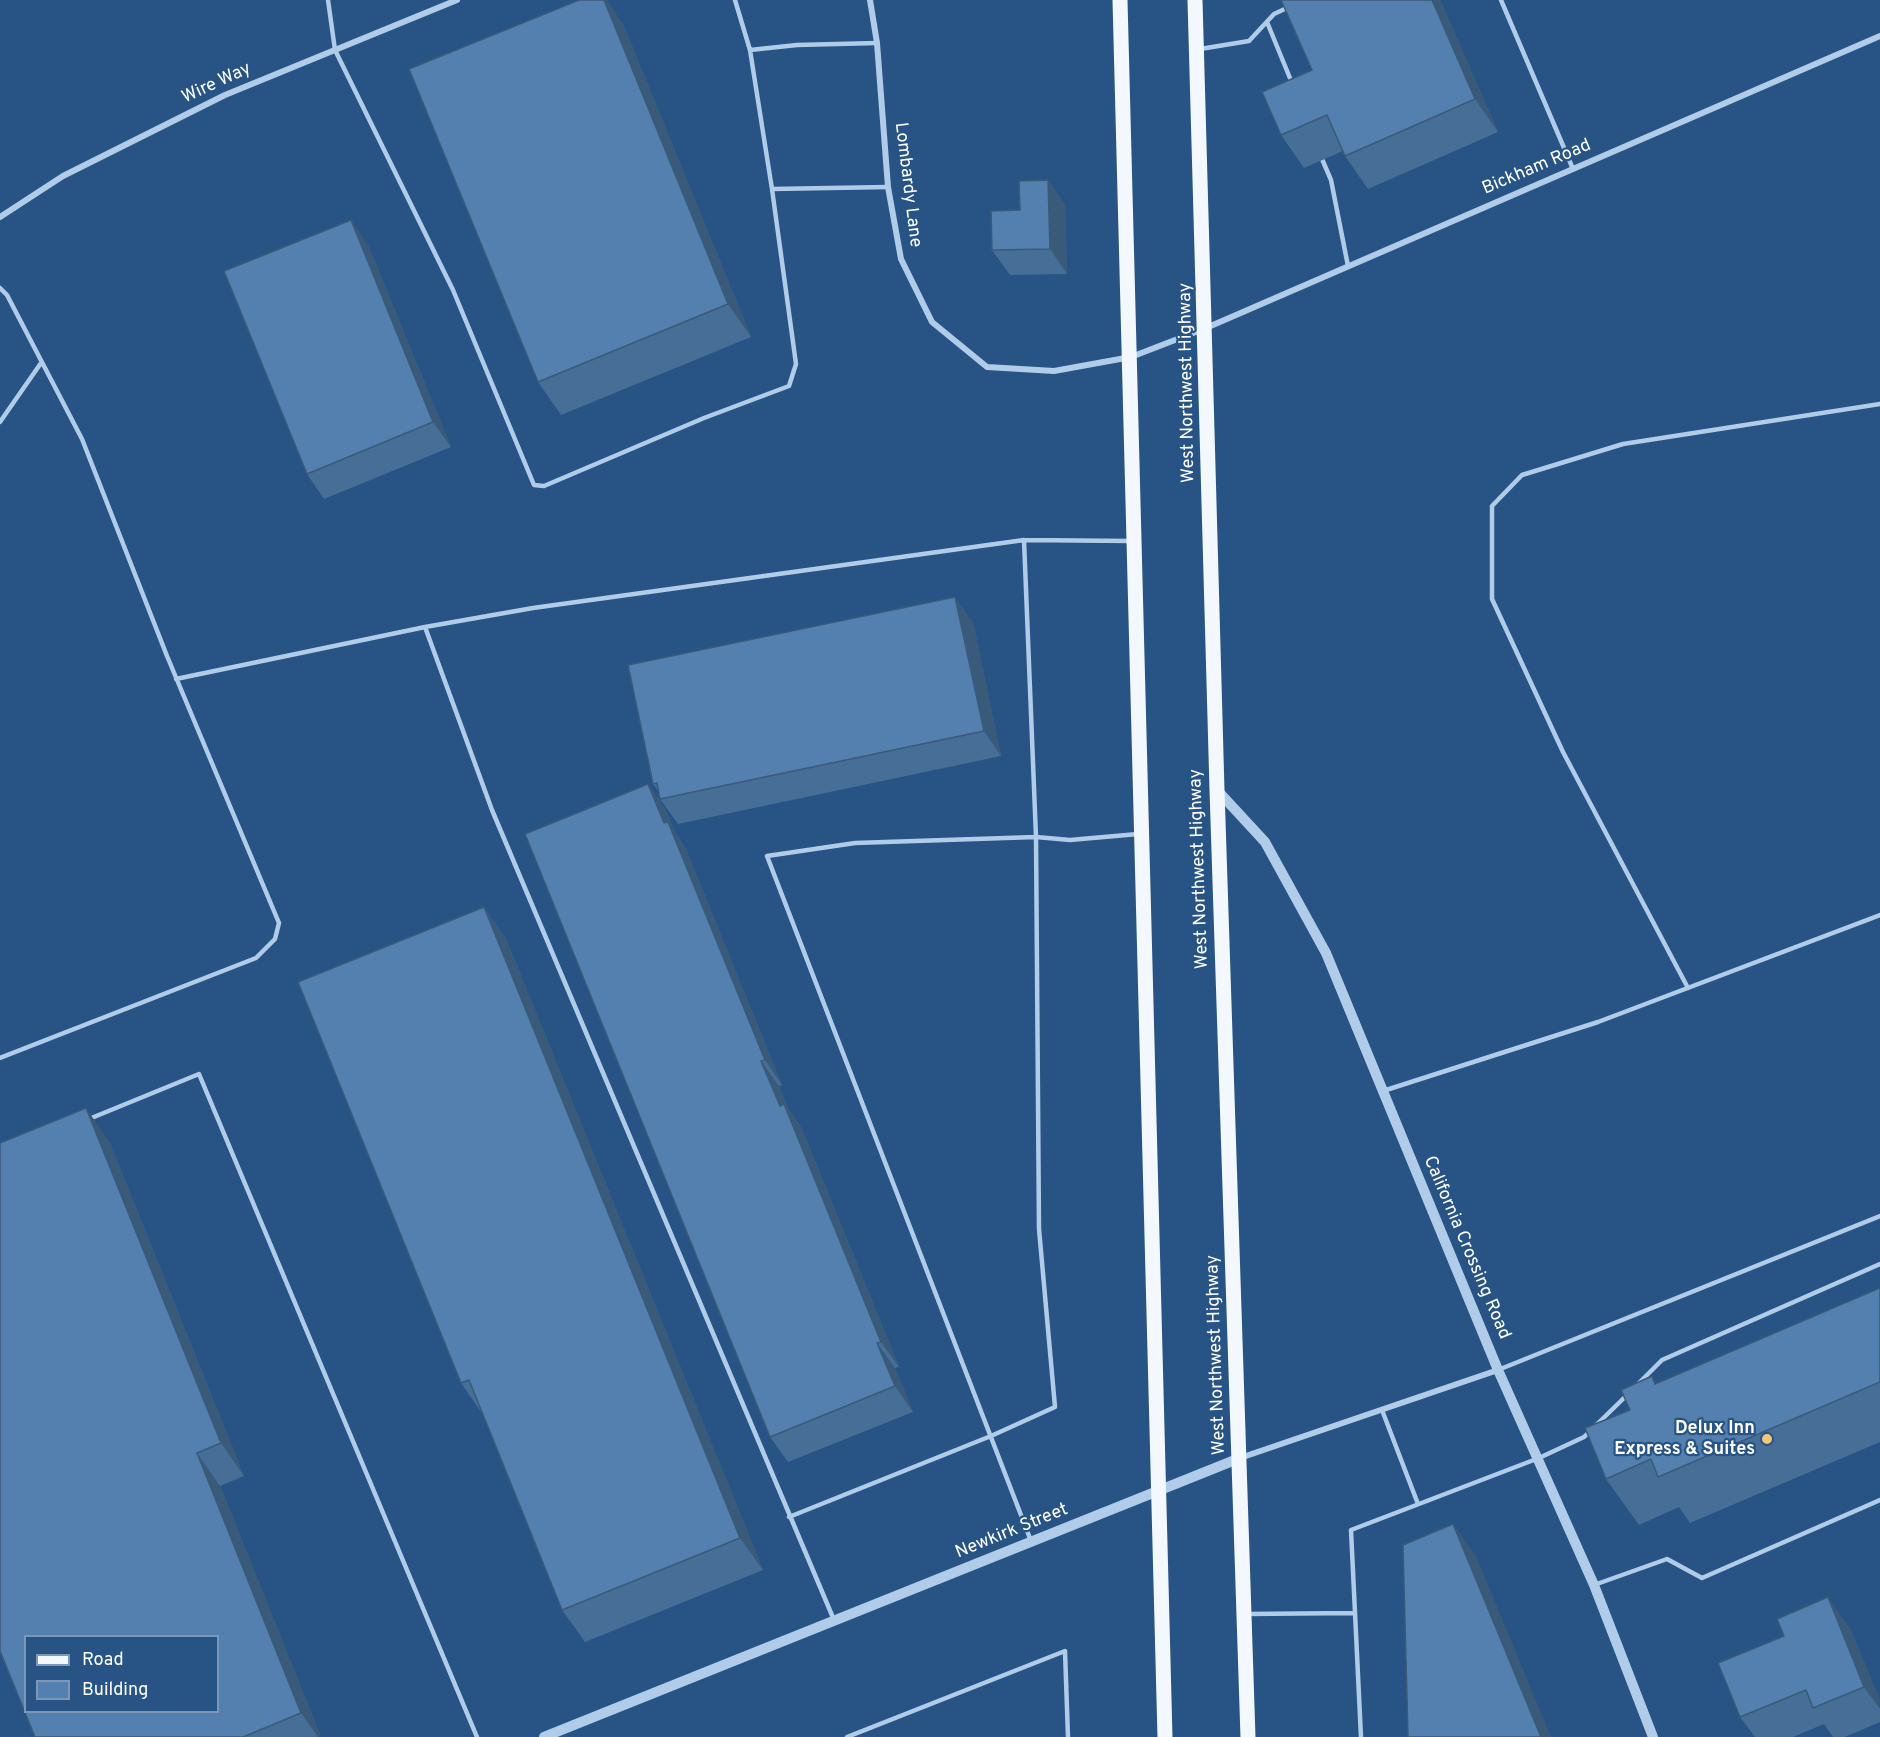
<!DOCTYPE html>
<html>
<head>
<meta charset="utf-8">
<style>
	body { margin:0 }
	#map { position:relative; width:1880px; height:1737px; overflow:hidden; background:#275485; font-family:Overpass,sans-serif }
	canvas { display:block }
	.legend { position:absolute; left:24px; top:1635px; width:195px; height:78px; box-sizing:border-box; background:#275485; border:2px solid #7d98b6; margin:0; padding:8px 10px; list-style:none; font-size:18px; color:#fff }
	.legend li { display:flex; align-items:center; gap:12px; height:30px }
	.legend b { width:30px; border:2px solid #7d98b6 }
</style>
</head>
<body>
<div id="map">
<canvas width="1880" height="1737"></canvas>
<ul class="legend">
<li><b style="height:8px;background:#f3f8fe"></b>Road</li>
<li><b style="height:16px;background:#5380ae"></b>Building</li>
</ul>
</div>
<script>
const ctx = document.querySelector('canvas').getContext('2d');
ctx.lineJoin = 'round';
function trace(path, color, width, dash) { ctx.strokeStyle = color; ctx.lineWidth = width; ctx.lineCap = dash ? 'butt' : 'round'; ctx.setLineDash(dash || []); ctx.stroke(path); }
function fillPath(path, color) { ctx.fillStyle = color; ctx.fill(path, 'evenodd'); }
function label(font, color, halo, rows, align = 'center') {
  ctx.font = font + ' Overpass,sans-serif'; ctx.lineWidth = 4.5; ctx.setLineDash([]); ctx.textBaseline = 'middle'; ctx.strokeStyle = halo; ctx.fillStyle = color; for (const [text, x, y, turn = 0] of rows) {
    ctx.save(); ctx.translate(x, y); ctx.rotate((+turn || 0) * Math.PI / 180); ctx.textAlign = isNaN(turn) ? turn : align; if (halo) ctx.strokeText(text, 0, 0); ctx.fillText(text, 0, 0); ctx.restore();
  }
}
const service = new Path2D(`
	M328,0L335,50L453,290L534,485L544,486L704,418L789,386L796,364L772,189
	M735,0L750,50L772,189L888,187
	M1501,0L1573,169
	M1267,22L1292,83
	M1200,49L1249,41L1274,14L1289,7
	M750,50L797,45L877,43
	M1322,159L1331,180L1348,266
	M0,288L7,295L82,439L167,656L279,923L275,939L256,958L0,1058
	M0,422L41,363
	M176,679L425,627
	M1688,988L1563,752L1492,599V506L1522,475L1623,444L1880,404
	M1383,1091L1598,1022L1880,915
	M89,1119L199,1074L477,1737
	M1498,1370L1880,1216
	M1637,1385L1662,1360L1880,1264
	M1382,1410L1418,1504
	M789,1517L991,1436L1055,1407L1039,1229L1036,837L1024,540
	M1031,1541L767,856L855,843L1036,837L1070,840L1138,834
	M1594,1585L1667,1559L1702,1578L1880,1500
	M1246,1614L1355,1613
	M834,1620L492,810L425,627L533,608L1024,540L1131,541
	M847,1737L1065,1651L1068,1737
	M1361,1737L1351,1530L1539,1458L1584,1437L1627,1395`);
const minor = new Path2D(`
	M870,0L877,43L888,187L901,259L932,322L987,367L1054,371L1131,357L1206,328L1880,36
	M0,217L63,176L225,95L457,0
	M1240,1458L1498,1370`);
const tertiary = new Path2D(`
	M1217,790L1265,842L1326,953L1498,1370L1594,1585L1653,1737
	M544,1737L1240,1458`);
const primary = new Path2D(`
	M1120,0L1165,1737
	M1195,0L1217,790L1248,1737`);
const wall = new Path2D(`
	M1281,0H1440L1498,132L1368,189L1345,156L1343,151L1304,168L1281,135L1312,70Z
	M623,24L751,337L561,415L538,382Z
	M1048,180L1065,205L1067,274L1010,275L992,250L1020,210Z
	M368,245L451,447L324,499L307,474Z
	M973,622L1001,756L678,824L660,799L659,792L653,784Z
	M648,784L665,809L675,832L685,847L782,1085L779,1086L789,1110L802,1129L899,1367L895,1368L913,1412L788,1462L770,1437Z
	M484,907L506,939L763,1570L585,1642L562,1610L484,1416L461,1383Z
	M109,1141L244,1476L220,1486L321,1737H35Z
	M1880,1288V1442L1690,1523L1679,1507L1639,1525L1606,1479L1630,1410Z
	M1851,1630L1880,1701V1722L1845,1737H1833L1824,1724L1793,1737H1755L1740,1717Z`);
const shadedWall = new Path2D(`
	M604,0H607L623,24L751,337L728,304Z
	M1432,0H1440L1498,132L1475,99Z
	M1048,180L1065,205L1067,274L1050,249Z
	M351,220L368,245L451,447L433,422Z
	M955,597L973,622L1001,756L984,731Z
	M648,784L665,809L675,832L685,847L782,1085L765,1060Z
	M484,907L506,939L763,1570L740,1538Z
	M761,1061L779,1086L789,1110L802,1129L899,1367L881,1342Z
	M86,1108L109,1141L244,1476L221,1443Z
	M877,1343L895,1368L913,1412L895,1386Z
	M197,1453L220,1486L321,1737H318L301,1713Z
	M1453,1524L1476,1556L1551,1737H1541Z
	M1828,1597L1851,1630L1880,1701V1709L1864,1687Z`);
const building = new Path2D(`
	M579,0H604L728,304L538,382L409,69Z
	M1281,0H1432L1475,99L1345,156L1327,115L1281,135L1262,92L1312,70Z
	M1048,180L1050,249L992,250L991,211L1020,210L1019,181Z
	M351,220L433,422L307,474L224,271Z
	M955,597L984,731L660,799L657,783L653,784L628,665Z
	M648,784L664,823L668,822L765,1060L761,1061L780,1106L784,1104L881,1342L877,1343L895,1386L770,1437L525,834Z
	M484,907L740,1538L562,1610L469,1380L461,1383L298,982Z
	M86,1108L221,1443L197,1453L301,1713L243,1737H35L0,1651V1143ZM26,1636H218V1712H26Z
	M1880,1288V1382L1658,1477L1651,1459L1606,1479L1585,1428L1630,1410L1621,1390L1652,1376L1655,1384Z
	M1453,1524L1541,1737H1408L1403,1545Z
	M1828,1597L1864,1687L1813,1708L1806,1690L1740,1717L1718,1663L1784,1636L1777,1619Z`);
const markers = [
	[1767,1439,6,"#f0c877"]
];
const streetNames = [
	["Wire Way",217,84,-25],
	["Bickham Road",1537,168,-23],
	["Lombardy Lane",907,185,83],
	["West Northwest Highway",1188,383,-91],
	["West Northwest Highway",1200,869,-92],
	["California Crossing Road",1466,1248,67],
	["West Northwest Highway",1217,1355,-92],
	["Newkirk Street",1012,1532,-22]
];
const poiNames = [
	["Delux Inn",1755,1429],
	["Express & Suites",1755,1450]
];
trace(service, '#b1cce8', 4.5);
trace(minor, '#b1cce8', 6);
trace(tertiary, '#b1cce8', 10);
trace(primary, '#f3f8fe', 15);
fillPath(wall, '#476e96');
fillPath(shadedWall, '#3a5a7a');
fillPath(building, '#5380ae');
trace(building, '#3a5a7a', 1.5);
for (const [x, y, r, color] of markers) { const dot = new Path2D(); dot.arc(x, y, r, 0, 2 * Math.PI); ctx.fillStyle = color; ctx.fill(dot); trace(dot, '#275485', 2); }
label('18px', '#fff', '#275485', streetNames);
label('bold 18px', '#fff', '#275485', poiNames, 'right');
</script>
</body>
</html>
